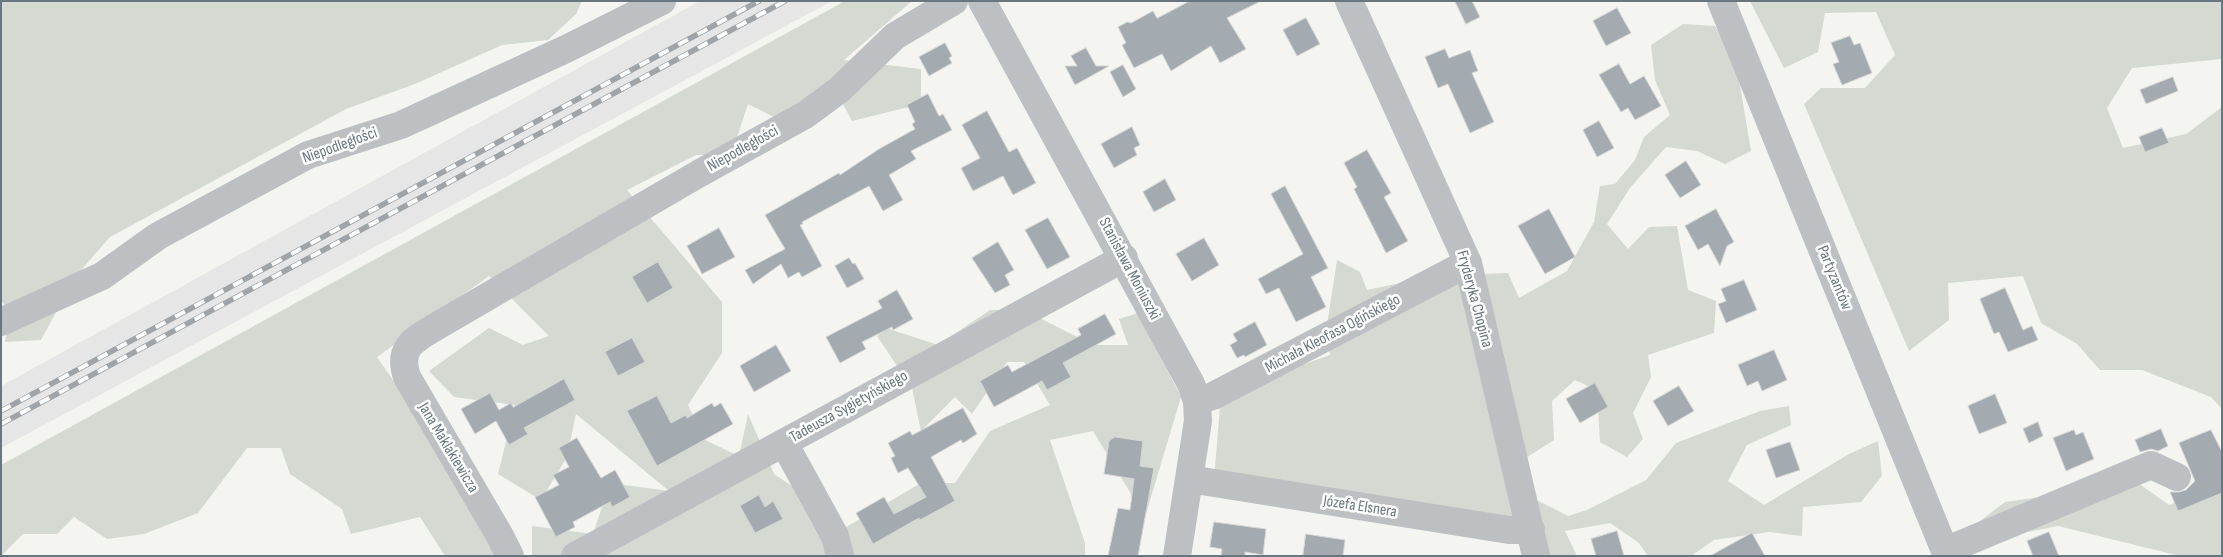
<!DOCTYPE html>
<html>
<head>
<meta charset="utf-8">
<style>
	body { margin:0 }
	#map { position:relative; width:2223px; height:557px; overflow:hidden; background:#f4f4f1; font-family:"Sofia Sans Condensed",sans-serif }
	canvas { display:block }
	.frame { position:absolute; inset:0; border:2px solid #67767f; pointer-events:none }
</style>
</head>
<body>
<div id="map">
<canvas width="2223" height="557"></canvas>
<div class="frame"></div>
</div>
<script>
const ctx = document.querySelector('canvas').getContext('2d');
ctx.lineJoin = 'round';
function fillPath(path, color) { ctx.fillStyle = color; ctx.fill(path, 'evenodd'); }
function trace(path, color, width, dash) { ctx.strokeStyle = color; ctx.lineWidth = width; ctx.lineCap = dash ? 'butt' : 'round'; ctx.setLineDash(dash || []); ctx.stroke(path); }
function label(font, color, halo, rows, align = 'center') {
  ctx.font = font + ' "Sofia Sans Condensed",sans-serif'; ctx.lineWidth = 5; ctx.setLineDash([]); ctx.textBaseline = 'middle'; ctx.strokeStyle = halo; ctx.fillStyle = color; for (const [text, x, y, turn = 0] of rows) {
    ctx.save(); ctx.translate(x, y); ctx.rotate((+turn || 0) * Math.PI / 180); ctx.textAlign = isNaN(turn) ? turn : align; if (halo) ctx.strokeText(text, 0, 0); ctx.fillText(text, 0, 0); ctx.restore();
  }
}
const built = new Path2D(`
	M700,1H832L1,448V386Z`);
const green = new Path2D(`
	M1,1H582L576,14L548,40L502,45L415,84L346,109L110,237L75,277L41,340L5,342L10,310L1,301Z
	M845,1H912L844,60L921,69V104L852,121L834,87L782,121L748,104L731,155H696L627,190L722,302V353L688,405L705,440L739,456L748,414L774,474L826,509L843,529L921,483H955L990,431L1050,405L1024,362H1007L972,414L955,397L921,431L912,388L877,336L886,328L938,345L990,310H1024L1093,345H1128L1119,319L1138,313L1181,397L1145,517L1093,431L1050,440L1085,543V556H532V526L593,534L610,483L669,491L576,414L567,457L541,500L498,474L515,405L454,397L429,371L489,328L523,345L549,336L489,276L377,357L446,457L503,556H445L420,517L351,534L342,509L290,474L281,448H247L198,513L144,534L107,539L74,517L57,534H23L1,556V465Z
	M1750,1H2222V59L2132,68L2107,108L2123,148L2186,134L2222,107V409L2211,397L2142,370H2100L2077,344L2041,323L2023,276L1948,283L1949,320L1909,351L1804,104L1821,88H1865L1895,55L1876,12L1825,13L1818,52L1784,68Z
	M1683,24L1715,26L1736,62L1751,151L1725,164L1697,151L1666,147L1630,188L1607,224L1628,249L1649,227L1677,226L1688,290L1716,301L1714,333L1648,355L1651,377L1633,413L1643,439L1627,457L1600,442L1597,390L1575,380L1552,401L1554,440L1518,463L1521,492L1568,516L1587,510L1646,480L1676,443L1760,411L1789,406L1791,425L1747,445L1728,481L1764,505L1849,454L1878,441L1882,476L1861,502L1803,507L1802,536L1769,532L1714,540L1691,556H1648L1639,543L1610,523L1565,531L1577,556H1529L1523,531L1214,480L1221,394L1330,355L1326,331L1337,260L1360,272L1367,290L1434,276L1508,273L1519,298L1567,271L1594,222L1600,186L1615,184L1635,160L1644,137L1670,115L1655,80L1651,45Z
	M2222,464V556H2180L2058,526L1977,542L1976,524L2005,502L2084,491L2114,466L2169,505L2209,491Z`);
const building = new Path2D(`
	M1190,1H1261L1227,18L1246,49L1220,63L1211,46L1171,71L1162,54L1134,68L1122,45L1126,43L1118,27L1127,22L1131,23L1153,11L1157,18Z
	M1455,1H1472L1480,17L1466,24Z
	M1617,8L1631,33L1606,46L1593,21Z
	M1306,18L1320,44L1297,56L1283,30Z
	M1850,36L1854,45L1860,43L1872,73L1842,85L1833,64L1839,62L1831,43Z
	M945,43L952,56L949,58L952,63L929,76L919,57Z
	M1086,48L1096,66H1109L1075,85L1065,66H1077L1071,56Z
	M1445,49L1449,58L1470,50L1478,71L1472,73L1494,122L1470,133L1448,84L1438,88L1425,57Z
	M1619,64L1630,84L1644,76L1661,106L1635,120L1628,108L1621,112L1599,75Z
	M1123,65L1136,89L1123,97L1110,72Z
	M2173,77L2178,91L2146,104L2140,90Z
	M928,94L939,116L943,114L952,130L911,151L916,159L889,175L903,200L883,211L869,186L802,222L803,224L800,225L822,266L802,277L799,272L788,278L781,264L753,284L745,270L785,249L765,215L839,173L840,175L879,149L915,129L912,124L915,122L907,105Z
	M987,111L1009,152L1017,148L1036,183L1013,195L1003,176L973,191L961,168L980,158L962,125Z
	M1599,121L1614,148L1597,157L1583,130Z
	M1132,127L1140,145L1134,148L1137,155L1114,168L1101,144Z
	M2162,128L2169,143L2145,152L2139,137Z
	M1367,150L1391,193L1384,197L1408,241L1386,253L1354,189L1357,187L1344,163Z
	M1686,161L1701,185L1680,198L1665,175Z
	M1165,179L1176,200L1154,212L1143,192Z
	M1285,186L1328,268L1311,277L1326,307L1296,322L1279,288L1266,294L1258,279L1303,254L1271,194Z
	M1549,209L1575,257L1545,274L1518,226Z
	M1716,209L1734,242L1727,246L1720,266L1708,244L1698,250L1685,226Z
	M1048,218L1070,257L1047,269L1025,230Z
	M719,228L735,257L702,274L687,246Z
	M1204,238L1219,265L1192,281L1176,254Z
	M998,242L1014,270L1005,275L1010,285L995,293L972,258Z
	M849,258L853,264L855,263L864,279L847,288L835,266Z
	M658,262L673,288L647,303L632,277Z
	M1744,280L1757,310L1726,323L1718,304L1726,301L1721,289Z
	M2005,288L2023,330L2032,326L2038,340L2008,352L1999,332L1994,334L1980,299Z
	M897,290L913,319L893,330L892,327L862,342L866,349L840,363L826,337L882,308L878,301Z
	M1105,314L1116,334L1063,363L1071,377L1047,390L1042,381L994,407L980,381L1008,365L1012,372L1081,335L1078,329Z
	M1255,322L1267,345L1245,357L1244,355L1237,358L1230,345L1237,341L1233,334Z
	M632,338L645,362L618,376L605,352Z
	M776,345L791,371L754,392L740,366Z
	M1774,350L1787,380L1762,391L1758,381L1747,386L1738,365Z
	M564,379L575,400L524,428L528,434L509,445L496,421L475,434L461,409L490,393L499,410L511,403L513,407Z
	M1595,383L1608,407L1580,423L1566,399Z
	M1679,386L1694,411L1668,426L1653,401Z
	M1995,394L2007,423L1979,434L1968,406Z
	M657,396L671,423L686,415L687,418L712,403L714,407L721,403L733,424L657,466L627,411Z
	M963,408L977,434L963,443L961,440L931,457L955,501L920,520L919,518L873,544L856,513L884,497L894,514L926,497L908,468L898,473L891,458L895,456L888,443L910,431L912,435Z
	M2038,422L2043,436L2029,443L2023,429Z
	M2161,429L2168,446L2158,451L2151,449L2140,452L2135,440Z
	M2074,430L2076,435L2083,432L2094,459L2066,471L2053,438Z
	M2211,430L2222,452V493L2178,511L2170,492H2179L2186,490L2195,481L2179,443Z
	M1115,437L1143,441L1140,466L1154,468L1138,556H1108L1118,508L1130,510L1134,479L1104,474L1109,441Z
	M577,438L601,478L615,470L630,497L612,507L610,502L573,522L575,527L556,537L535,497L559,485L553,475L569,467L559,448Z
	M1790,442L1800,470L1776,478L1766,450Z
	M759,495L765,507L773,501L783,519L755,533L740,506Z
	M1214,522L1266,529L1263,555L1245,552V556H1221L1222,549L1210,547Z
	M1617,531L1624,556H1596L1591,539Z
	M2049,532L2059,556H2033L2027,541Z
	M1752,533L1765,556H1710Z
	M1306,534L1345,540L1343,556H1303Z`);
const minor = new Path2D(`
	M982,1L1191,384L1197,401L1198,421L1177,556
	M1349,1L1468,263L1536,556
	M1721,1L1947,556
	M1,322L102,276L158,236L308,155L401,125L566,49L662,1
	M1197,401L1213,396L1468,263
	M784,443L835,536L840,556
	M1189,479L1509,530H1531
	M1945,551L2151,465L2177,477
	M510,556L500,536L407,377C397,347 414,340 437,326L700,173L805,115L839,90L895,36L954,1
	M575,556L1124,258`);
const rail = new Path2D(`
	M1,411L759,1
	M1,424L785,1`);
const streetNames = [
	["Niepodległości",340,146,-20],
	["Niepodległości",743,149,-29],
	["Stanisława Moniuszki",1129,269,62],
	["Partyzantów",1834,278,68],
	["Fryderyka Chopina",1474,299,75],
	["Michała Kleofasa Ogińskiego",1333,334,-28],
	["Tadeusza Sygietyńskiego",849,407,-29],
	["Jana Maklakiewicza",448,448,59],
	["Józefa Elsnera",1360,507,9]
];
fillPath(built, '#e5e6e5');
fillPath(green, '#d4d9d1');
fillPath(building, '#a4abb0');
trace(building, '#d6d6d4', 1);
trace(minor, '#bcc0c3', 28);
trace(rail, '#9ea4a8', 5.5);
trace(rail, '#fff', 4, [11]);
label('16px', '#67767f', '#fff', streetNames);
</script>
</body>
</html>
